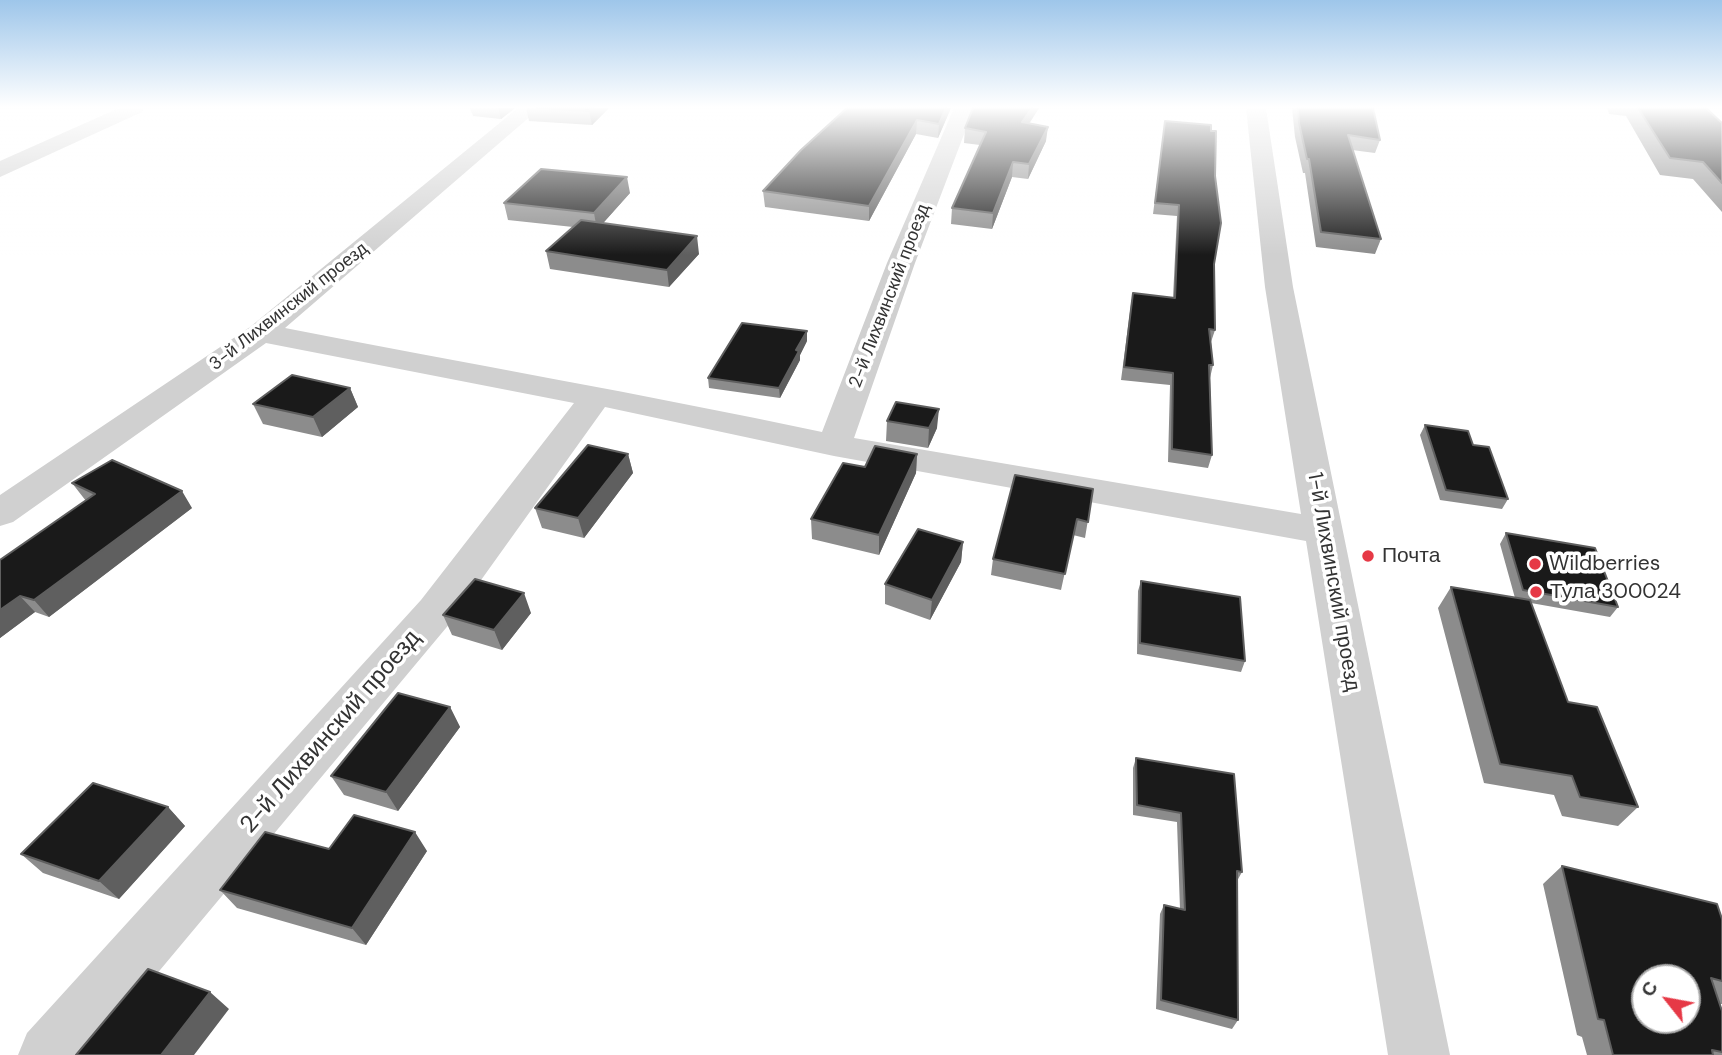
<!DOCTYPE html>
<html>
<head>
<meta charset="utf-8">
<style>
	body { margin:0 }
	#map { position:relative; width:1722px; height:1055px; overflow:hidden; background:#fff; font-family:"DM Sans",sans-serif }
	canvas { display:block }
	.north { position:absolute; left:1631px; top:964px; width:70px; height:70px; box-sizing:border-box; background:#fff; border:2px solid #adadad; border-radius:50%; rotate:301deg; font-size:19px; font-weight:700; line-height:28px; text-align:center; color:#333 }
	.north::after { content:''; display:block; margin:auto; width:24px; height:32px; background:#e63946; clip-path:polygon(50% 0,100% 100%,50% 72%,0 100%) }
</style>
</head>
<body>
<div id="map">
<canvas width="1722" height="1055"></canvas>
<div class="north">С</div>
</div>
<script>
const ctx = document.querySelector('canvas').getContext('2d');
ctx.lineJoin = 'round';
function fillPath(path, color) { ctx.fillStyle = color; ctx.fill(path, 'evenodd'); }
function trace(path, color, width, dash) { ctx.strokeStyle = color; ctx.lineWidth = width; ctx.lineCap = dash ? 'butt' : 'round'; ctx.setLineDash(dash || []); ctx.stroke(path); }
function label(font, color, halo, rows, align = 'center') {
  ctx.font = font + ' "DM Sans",sans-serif'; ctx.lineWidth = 7; ctx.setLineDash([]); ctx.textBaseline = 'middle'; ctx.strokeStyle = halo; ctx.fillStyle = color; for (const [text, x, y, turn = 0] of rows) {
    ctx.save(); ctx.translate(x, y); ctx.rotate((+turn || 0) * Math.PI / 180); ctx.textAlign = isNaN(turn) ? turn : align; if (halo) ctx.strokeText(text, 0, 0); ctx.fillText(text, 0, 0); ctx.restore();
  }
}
const minor = new Path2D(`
	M119,108H145L142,112L0,177V161Z
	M518,108H540L285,328C464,363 643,394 822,432L887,263L954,108H974L915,263L854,438L1301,514L1265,287L1246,108H1266L1293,287L1450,1055H1388L1306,541L834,456L605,407L451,622L89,1055H18L27,1033L421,600L574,403L266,343L13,522L0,526V495L250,327Z`);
const wall = new Path2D(`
	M470,108H515L501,119L473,116Z
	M526,108H609L592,125L529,121Z
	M951,108L938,138L916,134L869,221L765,207L763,191L801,150Z
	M973,108H1039L1029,124L1046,141L1028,179L1012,177L992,229L951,224L952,208L980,145L964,143L965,128Z
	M1292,108H1373L1380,140L1375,153L1352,150L1381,239L1375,254L1316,247L1305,173H1303L1295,137Z
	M1607,108H1706L1722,123V212L1693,179L1660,175L1626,116L1609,114Z
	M1165,121L1215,176V330L1211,342L1213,365L1210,378L1212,455L1208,468L1168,462L1170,385L1121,380L1131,304L1133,293L1173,298L1177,216L1153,214Z
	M630,193L603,223L699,254L669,287L550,269L546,251L573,227L508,220L504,203Z
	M807,341L800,355V360L780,398L709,388L708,378Z
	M350,388L358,407L322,437L263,424L253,404Z
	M887,421L937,428L928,448L886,441Z
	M1425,425L1473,445L1508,499L1502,509L1440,500L1420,435Z
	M628,454L633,473L584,538L542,528L535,508Z
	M917,454L916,473L879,555L812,539L811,519L865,467Z
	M72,483L192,508L49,617L35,612L0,638V560L86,501Z
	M1093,489L1085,538L1073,535L1061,590L991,575L993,559Z
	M1506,533L1618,607L1610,617L1531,603L1568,702L1638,807L1618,826L1562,816L1554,795L1484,783L1438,608L1451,587L1515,598L1500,544Z
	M963,542L961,562L930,620L885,604V584Z
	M1141,581L1245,661L1241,672L1137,654L1138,591Z
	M531,613L502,650L452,635L443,615Z
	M450,707L460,727L398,811L344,795L331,776Z
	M1136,758L1242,872L1237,881L1238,1020L1232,1029L1156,1009L1160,914L1164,905L1180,909L1177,822L1133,815V768Z
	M168,807L185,826L119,899L43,873L21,854Z
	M329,849L427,851L366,945L237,908L220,890Z
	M1562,866L1722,919V1004H1720L1722,1011V1055H1587L1582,1037L1577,1035L1543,884Z`);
const shadedWall = new Path2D(`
	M498,108H515L501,119Z
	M593,108H609L592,125L589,111Z
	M946,108H951L938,138L939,124Z
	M1032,108H1039L1020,137L1022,122Z
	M917,120L916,134L869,221V206Z
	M1048,127L1046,141L1028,179L1029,164Z
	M1013,162L1012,177L992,229L993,213Z
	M627,177L630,193L597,230L594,213Z
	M697,236L699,254L669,287L667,270Z
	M807,331V341L800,355V360L780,398L779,388L796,350Z
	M350,388L358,407L322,437L313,417Z
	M939,409L937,428L928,448L929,428Z
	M628,454L633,473L584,538L578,518Z
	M917,454L916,473L879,555V535Z
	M182,491L192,508L49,617L34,600Z
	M963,542L961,562L930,620L932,600Z
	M524,593L531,613L502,650L494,630Z
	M20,596L35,612L0,638V610Z
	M450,707L460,727L398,811L386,792Z
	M168,807L185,826L119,899L99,881Z
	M415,832L427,851L366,945L352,928Z
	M210,992L229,1009L194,1055H161Z`);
const building = new Path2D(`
	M537,108H593L589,111Z
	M847,108H946L939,124L917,120L869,206L763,191L801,150Z
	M973,108H1032L1022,122L1048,127L1029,164L1013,162L993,213L952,208L986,132L965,128Z
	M1298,108H1373L1380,140L1348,135L1381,239L1321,232L1309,159H1307L1299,123Z
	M1638,108H1706L1722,123V183L1703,162L1670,158Z
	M1165,121L1211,125V131H1216L1215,176L1221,223L1214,264L1215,330L1209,329L1213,365H1209L1212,455L1172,449L1173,373L1124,367L1133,293L1175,298L1179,205L1155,203Z
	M541,169L627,177L594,213L504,203Z
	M581,220L697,236L667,270L546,251Z
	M742,323L807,331L796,350L799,351L779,388L708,378Z
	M292,375L350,388L313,417L253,404Z
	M896,402L939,409L929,428L887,421Z
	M1425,425L1468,431L1473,445L1489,447L1508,499L1446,490Z
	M588,445L628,454L578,518L535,508Z
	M875,446L917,454L879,535L811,519L843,463L865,467Z
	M112,460L182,491L34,600L20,596L0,610V560L95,494L72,483Z
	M1015,475L1093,489L1088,522L1077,519L1065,574L993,559Z
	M918,529L963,542L932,600L885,584Z
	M1506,533L1595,548L1618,607L1523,590Z
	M475,579L524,593L494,630L443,615Z
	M1141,581L1240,597L1245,661L1140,643Z
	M1451,587L1530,600L1568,702L1597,707L1638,807L1580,797L1572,776L1500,764Z
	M398,693L450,707L386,792L331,776Z
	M1136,758L1234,774L1242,872L1237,871L1238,1020L1161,1000L1164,905L1185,910L1181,813L1137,805Z
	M93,783L168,807L99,881L21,854Z
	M354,815L415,832L352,928L220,890L265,832L329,849Z
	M1562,866L1717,904L1722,919V981L1711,978L1722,1011V1052L1712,1050L1713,1055H1613L1604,1020L1598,1019ZM1645,978H1687V1020H1645Z
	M148,969L210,992L161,1055H76Z`);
const markers = [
	[1368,556,7,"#e63946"],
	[1535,564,7,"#e63946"],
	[1536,592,7,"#e63946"]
];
const farStreetnames = [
	["2-й Лихвинский проезд",890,296,-69],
	["3-й Лихвинский проезд",289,307,-38]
];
const poiNames = [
	["Почта",1382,556],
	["Wildberries",1549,564],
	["Тула 300024",1550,592]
];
const streetNames = [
	["1-й Лихвинский проезд",1333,582,80]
];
const nearStreetnames = [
	["2-й Лихвинский проезд",331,732,-49]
];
fillPath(minor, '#d0d0d0');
fillPath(wall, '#8c8c8c');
fillPath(shadedWall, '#5f5f5f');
fillPath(building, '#1a1a1a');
trace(building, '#5f5f5f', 2);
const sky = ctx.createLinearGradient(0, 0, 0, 255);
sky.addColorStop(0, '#9ec6ea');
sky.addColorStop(0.42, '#fff');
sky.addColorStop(1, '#ffffff00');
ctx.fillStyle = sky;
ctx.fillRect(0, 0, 1722, 255);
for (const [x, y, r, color] of markers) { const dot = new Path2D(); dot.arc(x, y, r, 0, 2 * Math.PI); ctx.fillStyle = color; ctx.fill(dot); trace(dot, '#fff', 2.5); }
label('18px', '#333', '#fff', farStreetnames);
label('21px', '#333', '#fff', poiNames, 'left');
label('21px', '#333', '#fff', streetNames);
label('24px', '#333', '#fff', nearStreetnames);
</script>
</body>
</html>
